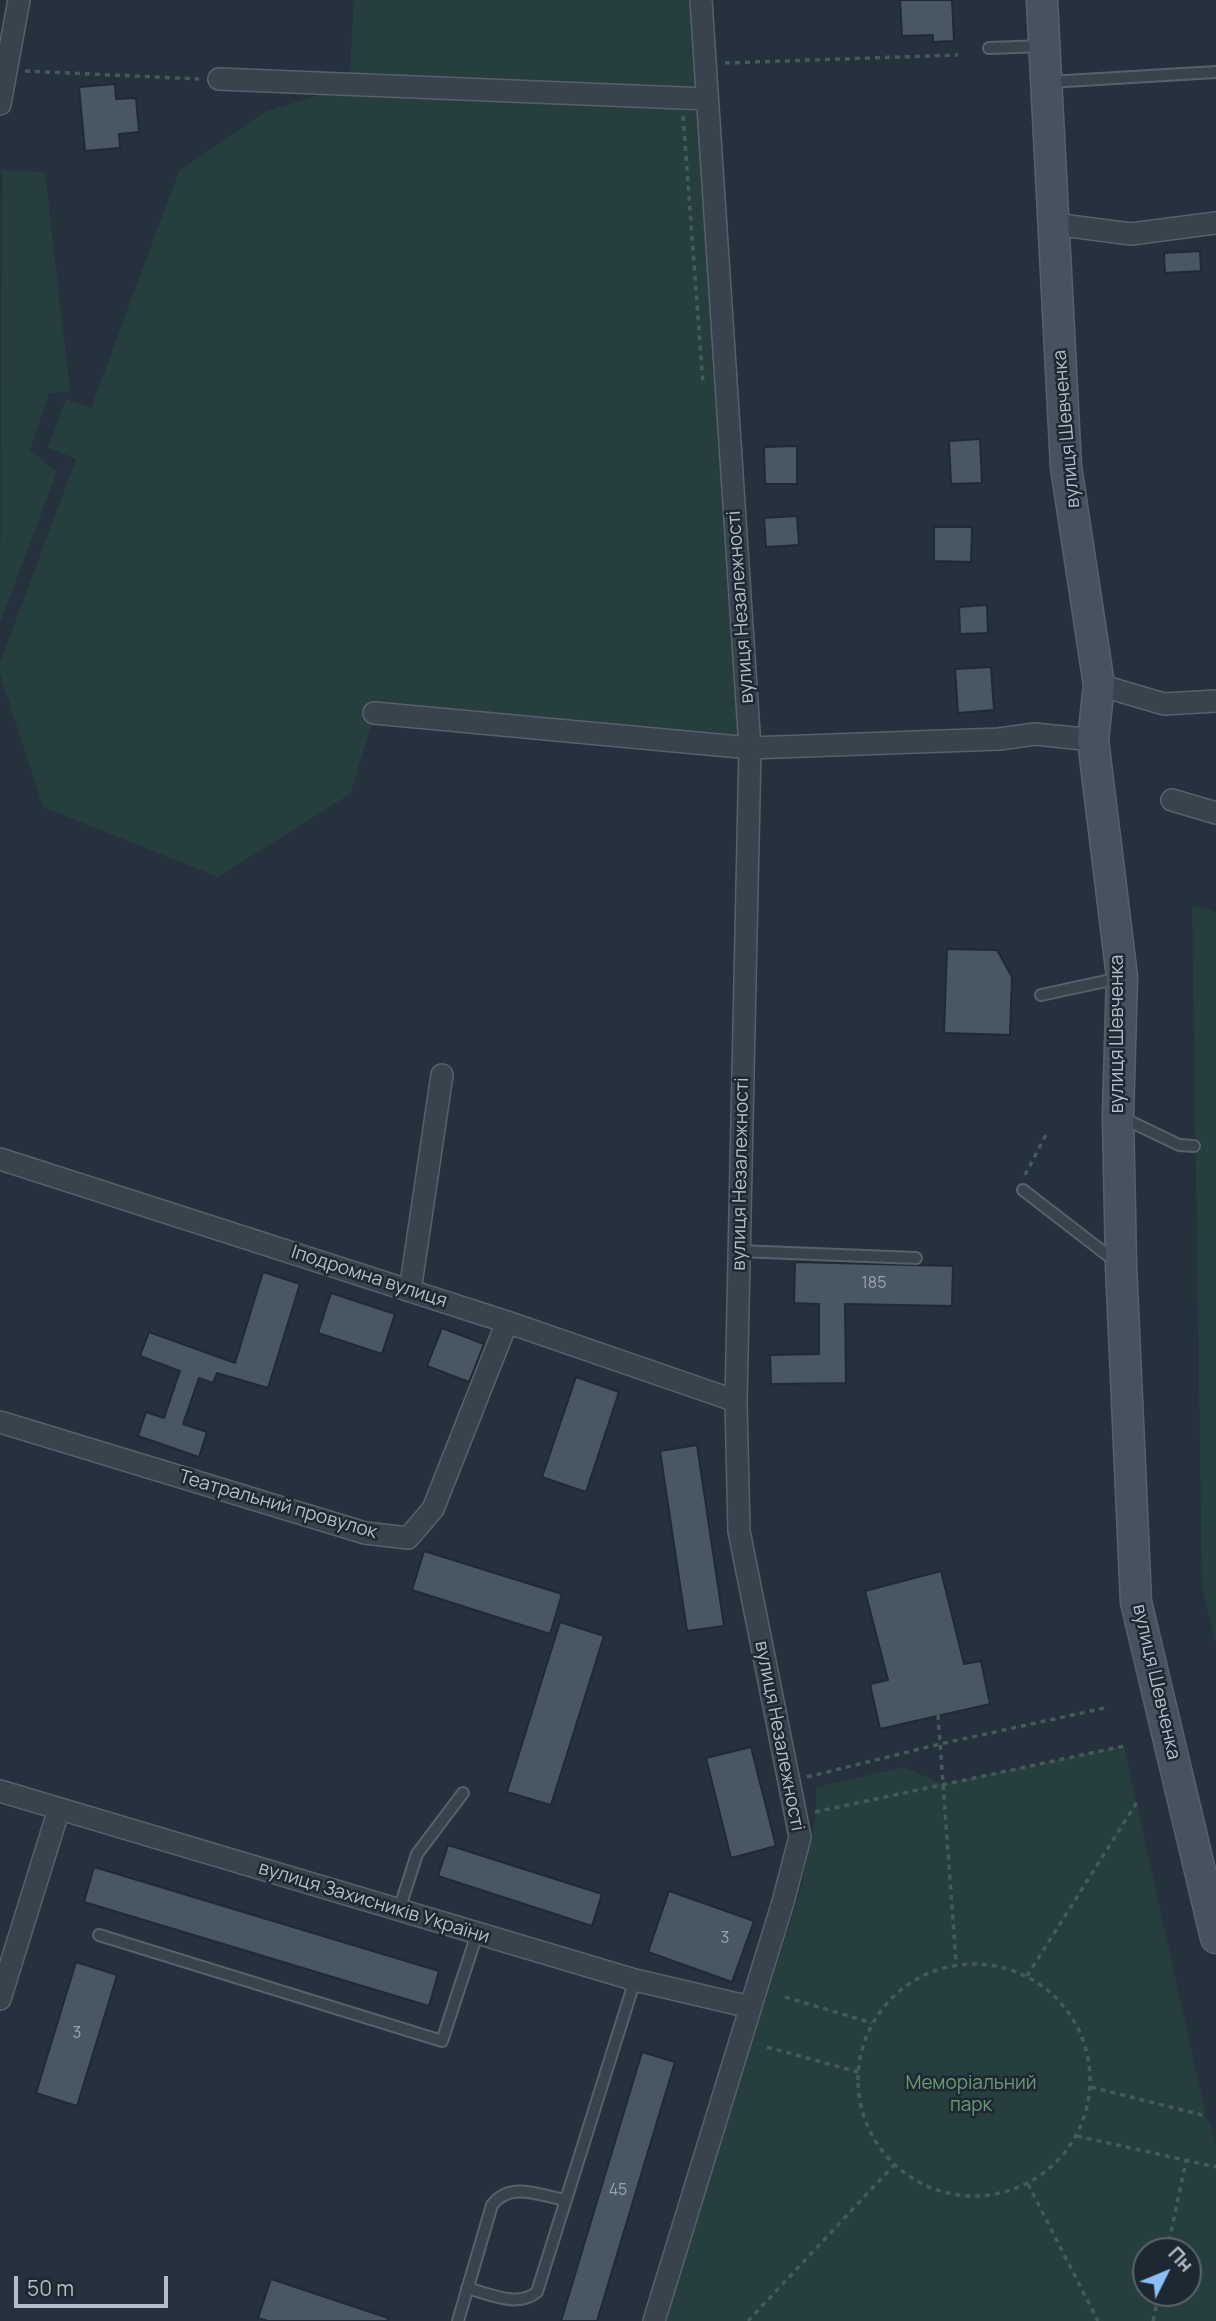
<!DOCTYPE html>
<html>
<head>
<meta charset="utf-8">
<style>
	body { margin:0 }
	#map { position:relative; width:1216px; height:2321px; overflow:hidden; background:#25313d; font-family:Manrope,sans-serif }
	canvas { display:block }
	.north { position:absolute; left:1132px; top:2237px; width:70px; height:70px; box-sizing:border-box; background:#1e2832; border:2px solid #5a646e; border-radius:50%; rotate:47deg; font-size:19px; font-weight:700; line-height:28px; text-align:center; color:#b5bec8 }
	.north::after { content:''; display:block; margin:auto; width:24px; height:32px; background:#8dbef5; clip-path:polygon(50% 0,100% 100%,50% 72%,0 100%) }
	.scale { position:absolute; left:14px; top:2276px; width:154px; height:32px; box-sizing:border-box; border:4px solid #b5bec8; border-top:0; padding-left:9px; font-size:21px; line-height:24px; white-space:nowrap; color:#b5bec8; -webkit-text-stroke:5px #1e2832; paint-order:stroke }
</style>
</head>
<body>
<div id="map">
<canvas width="1216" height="2321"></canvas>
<div class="north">Пн</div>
<div class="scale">50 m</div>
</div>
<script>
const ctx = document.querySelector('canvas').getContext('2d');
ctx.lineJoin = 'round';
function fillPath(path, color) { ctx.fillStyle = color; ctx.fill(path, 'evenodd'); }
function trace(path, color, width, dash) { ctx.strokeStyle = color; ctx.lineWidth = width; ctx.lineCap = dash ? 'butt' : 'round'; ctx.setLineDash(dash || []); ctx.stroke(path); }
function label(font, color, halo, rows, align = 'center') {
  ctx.font = font + ' Manrope,sans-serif'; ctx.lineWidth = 5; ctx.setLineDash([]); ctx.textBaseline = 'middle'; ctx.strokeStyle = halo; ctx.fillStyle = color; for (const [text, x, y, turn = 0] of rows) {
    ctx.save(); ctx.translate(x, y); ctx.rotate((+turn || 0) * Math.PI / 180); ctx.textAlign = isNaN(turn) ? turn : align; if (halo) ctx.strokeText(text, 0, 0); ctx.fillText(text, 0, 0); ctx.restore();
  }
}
const green = new Path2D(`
	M354,0H701L750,748L375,713L350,794L218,877L43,807L0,674V663L76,459L48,448L66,399L91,408L179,171L265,112L349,85Z
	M2,170L45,172L70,391L49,394L30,450L57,472L0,623Z
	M1192,905L1216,912V1645L1202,1588Z
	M1124,1746L1207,2121L1210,2122L1216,2145V2321H665L801,1888L816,1814V1787L904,1767L942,1784ZM1146,2251H1188V2293H1146Z`);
const building = new Path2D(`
	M900,0H952L954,41L933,42V35L902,36Z
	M115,84L116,99L136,98L139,132L119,134L120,148L85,151L79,87Z
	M1200,251L1201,271L1165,273L1164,253Z
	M980,439L982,483L951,484L949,441Z
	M797,446V484H765L764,447Z
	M797,516L799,545L766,547L764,518Z
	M934,527H972L971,562L934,561Z
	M987,605L988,633L960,634L959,607Z
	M991,667L994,710L958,713L955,669Z
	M947,949L997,950L1012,977L1010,1035L944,1033Z
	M795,1262L953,1266L952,1306L845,1304L846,1383L771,1384L770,1355L819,1354V1304L794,1303Z
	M263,1272L300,1284L268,1388L217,1373L213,1383L199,1378L183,1424L207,1432L199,1457L138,1436L146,1412L164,1418L180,1371L140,1356L149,1332L235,1363Z
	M331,1293L395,1314L382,1354L318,1333Z
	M442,1328L484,1344L469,1382L427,1366Z
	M576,1377L619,1392L586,1492L542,1477Z
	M697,1445L724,1626L687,1631L660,1451Z
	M424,1551L562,1594L550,1634L412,1590Z
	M941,1571L964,1664L981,1661L990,1704L880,1729L870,1684L888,1680L865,1591Z
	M560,1622L604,1636L551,1805L507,1792Z
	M751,1747L776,1846L731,1858L706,1758Z
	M448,1845L602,1894L592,1926L438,1876Z
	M94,1867L439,1971L429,2006L84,1902Z
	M669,1891L754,1921L732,1982L648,1952Z
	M76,1962L117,1975L77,2106L36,2093Z
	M642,2052L675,2062L597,2321H561Z
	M271,2279L388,2318V2321H268L258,2318Z`);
const path = new Path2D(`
	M725,63L958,55
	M25,71L199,79
	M683,116L703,384
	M1025,1175L1048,1131
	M938,1715L956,1962
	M807,1777L940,1744L1109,1707
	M815,1812L1124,1746
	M858 2080a116 116 0 1 1 232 0a116 116 0 1 1-232 0Z
	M1027,1976L1137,1802
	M785,1997L872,2023
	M767,2047L858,2072
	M1091,2087L1206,2116
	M1077,2136L1216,2167
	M1028,2184L1098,2321
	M1167,2251L1186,2161
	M748,2321L894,2165
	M1153,2321L1159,2293`);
const lane = new Path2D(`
	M989,48L1043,46
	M1049,82L1216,72
	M1041,995L1120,978
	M1121,1117L1179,1145L1194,1146
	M1023,1190L1115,1261
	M739,1251L916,1258
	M399,1910L417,1854L463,1793
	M99,1935L442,2041L477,1934
	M467,2288C490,2294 518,2308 537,2292L635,1980
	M458,2321L492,2205C510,2181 539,2195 565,2200`);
const street = new Path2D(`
	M219,79L707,99
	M0,104L19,0
	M1054,224L1131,234L1216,223
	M1099,685L1164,704L1216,701
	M374,713L750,748L999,739L1035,734L1093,740
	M1172,800L1216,813
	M0,1159L507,1322L736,1401
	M410,1291L442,1075
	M0,1422L365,1533L408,1538L433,1509L507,1322
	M0,1791L635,1980L750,2007
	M0,1999L59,1809
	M654,2321L783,1902L800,1837L739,1531L736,1401L750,748L701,0`);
const secondary = new Path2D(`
	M1042,0L1066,467L1099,685L1093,740L1122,977L1118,1115L1121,1265L1136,1602L1216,1938`);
const numberNames = [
	["185",874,1284],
	["3",725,1939],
	["3",77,2034],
	["45",618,2191]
];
const streetNames = [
	["вулиця Шевченка",1067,429,-95],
	["вулиця Незалежності",741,607,-94],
	["вулиця Шевченка",1118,1034,-90],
	["вулиця Незалежності",741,1174,-89],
	["Іподромна вулиця",369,1277,18],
	["Театральний провулок",278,1505,16],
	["вулиця Шевченка",1156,1682,77],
	["вулиця Незалежності",779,1736,79],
	["вулиця Захисників України",374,1903,17]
];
const parkNames = [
	["Меморіальний",971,2084],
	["парк",971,2106]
];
fillPath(green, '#273e3e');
fillPath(building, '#495763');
trace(building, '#202a34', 2);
trace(lane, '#57616b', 14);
trace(street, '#57616b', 24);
trace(secondary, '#57616b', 33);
trace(path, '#455a5b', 3.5, [5, 5]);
trace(lane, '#39434d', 10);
trace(street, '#39434d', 21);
trace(secondary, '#475260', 30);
label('16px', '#9aa4af', null, numberNames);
label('19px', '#b5bec8', '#1e2832', streetNames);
label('19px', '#6c9973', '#1e2832', parkNames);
</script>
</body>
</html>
